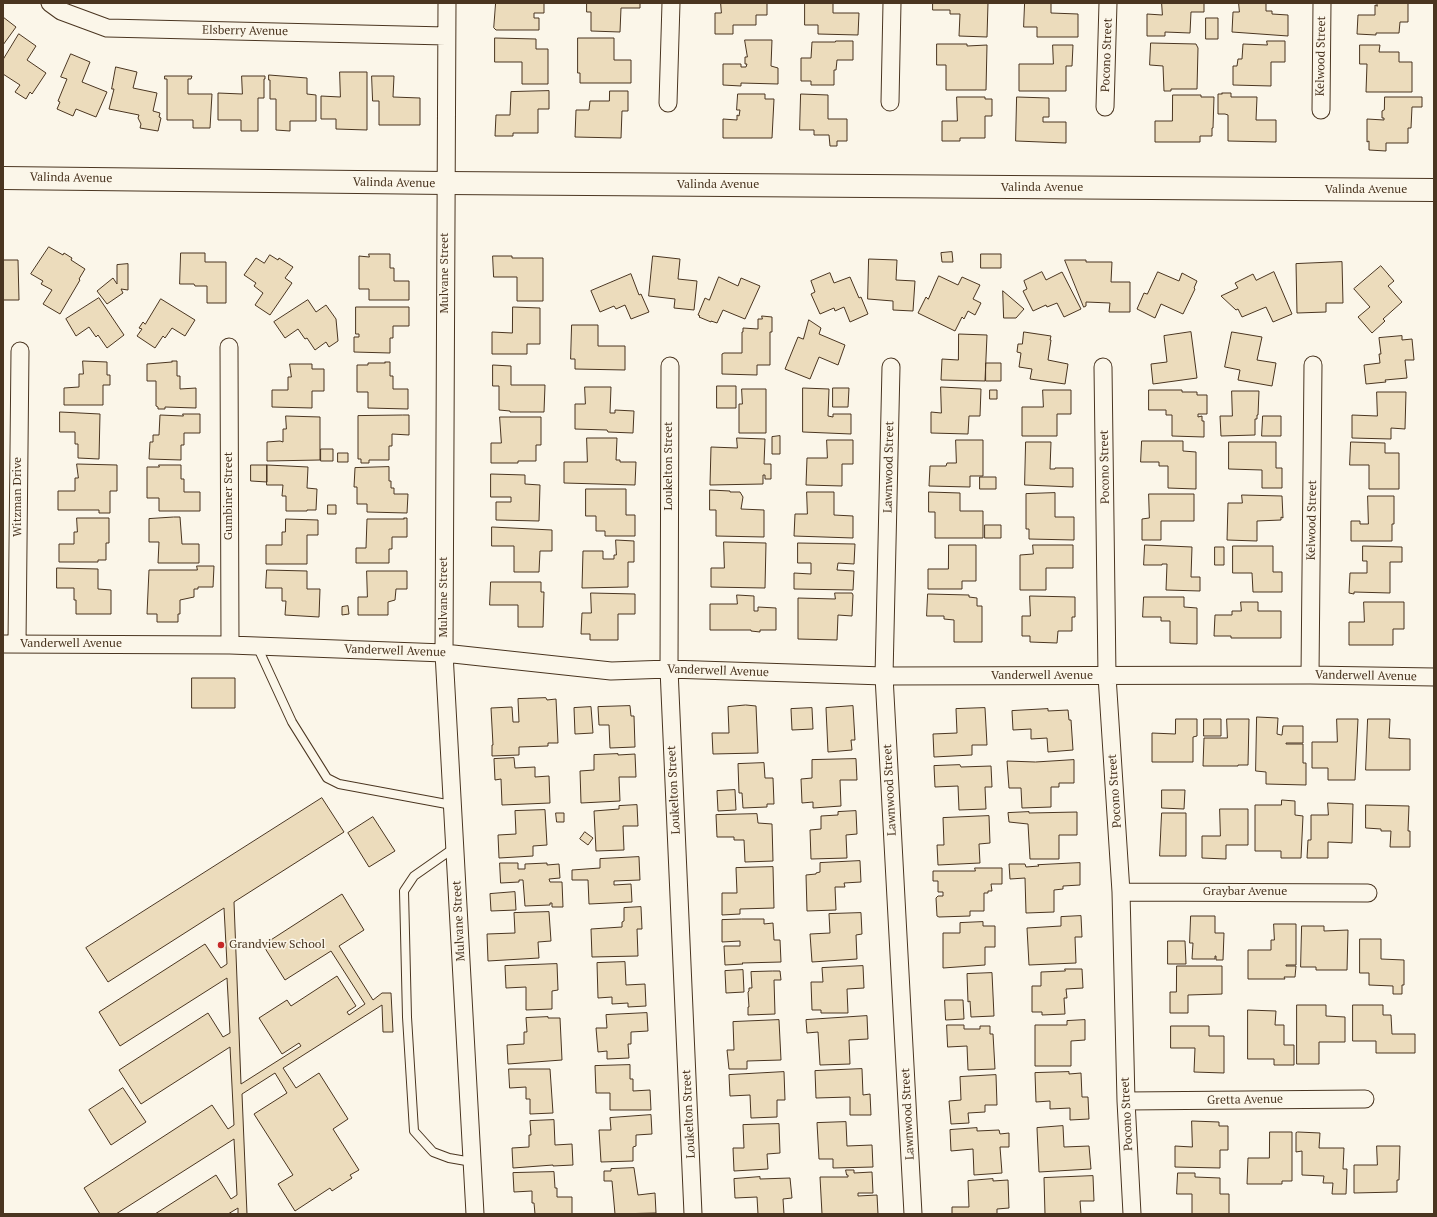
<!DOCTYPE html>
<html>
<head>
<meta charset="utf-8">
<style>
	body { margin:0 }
	#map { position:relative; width:1437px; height:1217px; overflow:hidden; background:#fbf6e9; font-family:"PT Serif",serif }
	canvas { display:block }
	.frame { position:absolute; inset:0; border:4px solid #4a3520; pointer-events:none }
</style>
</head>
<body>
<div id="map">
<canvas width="1437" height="1217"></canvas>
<div class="frame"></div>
</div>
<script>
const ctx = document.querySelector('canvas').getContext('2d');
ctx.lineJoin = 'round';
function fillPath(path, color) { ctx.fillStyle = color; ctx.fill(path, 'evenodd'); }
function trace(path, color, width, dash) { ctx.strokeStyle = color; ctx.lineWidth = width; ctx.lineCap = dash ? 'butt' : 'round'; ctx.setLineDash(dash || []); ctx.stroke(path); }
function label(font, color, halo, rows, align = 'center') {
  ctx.font = font + ' "PT Serif",serif'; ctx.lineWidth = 3; ctx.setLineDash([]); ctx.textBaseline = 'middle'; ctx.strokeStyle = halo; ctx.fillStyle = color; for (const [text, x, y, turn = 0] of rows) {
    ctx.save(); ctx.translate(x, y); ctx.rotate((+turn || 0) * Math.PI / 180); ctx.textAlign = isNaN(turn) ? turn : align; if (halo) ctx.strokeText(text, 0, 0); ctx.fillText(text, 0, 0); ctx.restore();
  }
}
const building = new Path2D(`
	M496,3H544V13H534V18H539V30H496L494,28Z
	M587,3H640V8H621L620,32L591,31V12H587Z
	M721,3H767V15H756V25H733V34H715V13H721Z
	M805,3H833V13H859L858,35L818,34V25H805Z
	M933,3H988L987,37L959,36L960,14H950V10H933Z
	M1025,3H1051V13L1078,14V37H1037V27H1024Z
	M1162,3H1204V12H1191L1190,33L1165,32V36H1147V14L1162,15Z
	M1239,3H1266V11H1272V14L1288,15V36L1232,32L1233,12H1239Z
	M1377,3H1408V22H1400L1399,33H1376V35L1357,34L1358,15H1375V5L1377,6Z
	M3,17L16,27L3,45Z
	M1206,18H1218V39H1206Z
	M19,34L36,46L27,60L46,73L32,94L30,92L26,99L15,92L20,85L3,74V60Z
	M495,38L536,39V49H548V84H522V62H495Z
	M578,38H614V60H631V83H580V73H578Z
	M745,40H772L771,66L778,68V84L741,83V86L723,85V64H741V67H746L747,64H745V57H747Z
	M836,41H853V60H837L836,70H834V85H811V81H801V58H811L812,42H835Z
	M1267,41H1285V62H1271V86L1233,85V66H1237L1238,59H1242L1243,44L1267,45Z
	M1151,43L1196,44L1198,48L1197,89H1171V91H1164L1163,66L1150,65Z
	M937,44H967V46L987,45L986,90H946V65H937Z
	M1053,45H1073L1072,66H1066V91H1019V64H1053Z
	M1360,45H1380L1379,52H1399V62H1412V92H1366L1367,64H1360Z
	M71,54L90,62L82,82L107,92L96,117L76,109L73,116L57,109L60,102L58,101L67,79L61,77Z
	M116,67L137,72L133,88L157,93L153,111L160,113L159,117L161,118L158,131L140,128L141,124L138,118L139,115L109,109L114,89H112Z
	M340,72H367V130L336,129V119H321V96L340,97Z
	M269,75L307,78V94L316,95V121H290V131L276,130V99H270V80H269Z
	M165,76H192L191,79H188V94H212L210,128H193V120H167V79H165Z
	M242,76H265V79H264V98H258V131H241V120H218V93L242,94Z
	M372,76H394L393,97L420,98V125H379V101H373Z
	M549,91V109H538V133H513V136H495L496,115H510L511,92Z
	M610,91H628V111H622L621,138L575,137L576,110H589L590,101H609Z
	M1222,93H1231V97H1257L1256,120H1276V142L1228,141V115L1225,114H1218V94H1222Z
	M738,94H765V99H774L772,138H723V119L737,120V115L739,116L740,110H737Z
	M801,94L828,95V119H847V141H837V146H830L829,135H814V130H800Z
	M1173,95H1201V97H1214L1213,128H1212V136H1200V142H1155V121H1172Z
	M957,97H985V99H992V116H985V138H960V141H942V121H957Z
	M1017,97L1049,98V117H1043V122H1066V143L1016,141Z
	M1385,97H1422V107H1412L1411,128H1408V143H1386V151L1369,150V141L1367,142V119L1384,120V118H1382V111L1384,110Z
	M49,247L63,255L64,253L72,258L71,260L85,269L79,279L80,280L60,314L43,304L52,290L41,284L43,281L31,274Z
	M952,252L953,262H942L941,253Z
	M181,253H205V262H226V303H207V286H195L194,284H180Z
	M369,254H390V268H394V281H409V300H369V289H359V256L369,257Z
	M981,254H1001V268H981Z
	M270,255L278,260L279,258L293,267L285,278L292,283L270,315L255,305L263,293L254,286L256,283L244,275L256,258L264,263Z
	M493,256H512V258H543V301H517V277H494Z
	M653,256L680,259L678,279L697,281L694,310L674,308L675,299L649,296Z
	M869,259L897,260L896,280L915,281L913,311L893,310V301L868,299Z
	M3,260H18L19,300H3Z
	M1065,260H1086V262H1112L1111,282H1130V312H1109L1110,303L1086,302V306L1084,307Z
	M1342,262L1343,303H1326V312L1297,313L1296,264Z
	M128,264V290L121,289L123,293L107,304L97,291L113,278L117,284V265Z
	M1381,266L1394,281L1388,286L1402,302L1383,319L1385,321L1372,333L1358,317L1370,307L1354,289Z
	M1042,272L1046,280L1062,272L1081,309L1064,317L1057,303L1047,307L1046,305L1033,311L1023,291L1027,289L1024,281Z
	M1158,272L1179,281L1182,273L1197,281L1194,288L1195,289L1183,314L1161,304L1155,318L1137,309L1144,293L1147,294Z
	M1274,272L1292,314L1273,322L1266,307L1242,317L1238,309L1236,310L1221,296L1238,288L1235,283L1253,274L1256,280Z
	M830,273L834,283L850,277L859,298L861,297L868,314L850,322L844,307L835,311L834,308L820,314L811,294L815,292L811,281Z
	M631,274L639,295L641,294L649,312L631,319L625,305L616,309L614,306L600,312L591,291Z
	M939,276L958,285L962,277L980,285L973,299L981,303L975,315L968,311L964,319L962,317L955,331L918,313L926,297L928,299Z
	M719,277L738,286L741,278L760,286L745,319L723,310L717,323L711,321V322L699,317L700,316L698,315L705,298L709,300Z
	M1003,291L1024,309L1016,318H1004Z
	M99,298L124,335L107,348L98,335L96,337L89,327L76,336L66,319Z
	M161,299L195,320L185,336L172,328L165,338L163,336L155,348L137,336L142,329L139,328L143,322L145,324Z
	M308,300L316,312L326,305L336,319L338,341L329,347L326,342L315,350L307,338L305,339L298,329L285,338L274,322Z
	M356,307H409V326H393V338H390V353L354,352V337H359V334H356Z
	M513,307L540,308V344H527V354H492V332L512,333Z
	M762,316L772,317V332H770V365H757V375L722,374V354L724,353H742V332H743V328L758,329V319H762Z
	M809,320L821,328L819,334L845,345L838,365L819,357L810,379L785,369L798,337L803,339Z
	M572,325H598V346H625V370L575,369V359H571Z
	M1024,332L1051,336L1050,340H1051L1048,360L1068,364L1065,384L1030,379L1032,369L1019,367L1021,353L1017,352L1018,344H1022Z
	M1191,332L1197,378L1153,384L1151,364L1167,362L1164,336Z
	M1232,332L1262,337L1257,360L1276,363L1272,386L1238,380L1240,370L1225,367Z
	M959,334L987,335L985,381L941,380L942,359L958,360Z
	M1402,336V340L1412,339L1414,360H1405L1407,378L1385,380L1386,382L1366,384L1364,365L1380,363L1379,354H1381L1379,338Z
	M83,361L107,362V375H110V385H103V405H64V388L79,387V374H83Z
	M172,361H177V376H180V389L196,388V408L165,407V409H158V407L156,406V381H147V364L172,362Z
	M385,362H390V376H393V389H408V409L368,408V392H357V365H368V363H385Z
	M986,363H1001V381H986Z
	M290,364H312V369H324V391H312V408L272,407V390H288V377H291Z
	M493,365L511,366V385H545L544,412H510V411L499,410V386H493Z
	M717,386H736V408H717Z
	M585,387H611L610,413H615V410L634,411L633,433L608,432L607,430L575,429V404H585Z
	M941,387L981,389L980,416H969L968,434L931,433V412L941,413Z
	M803,388L829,389L828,416L833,417V414H851V434L803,432Z
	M833,388H849L848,407H833Z
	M742,389H766V433H739V404H742Z
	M990,390H997V399H990Z
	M1043,390H1071V414H1057V436H1022V407H1043Z
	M1149,390H1182V392H1197V395H1207V414H1198V417L1202,416V421H1204V437L1172,436V415H1166V410H1149Z
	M1232,391H1259L1258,415H1257V419H1255V435L1221,436L1220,416H1232Z
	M1377,392H1406L1405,429L1391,428V439L1352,438V415L1377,416Z
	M60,412L100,414L99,459L78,458V444H75V432H60Z
	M183,414H200V433H184V445H181V460L149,459L150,442H153V435H159L160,415L183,416Z
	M403,415H409V435L392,434V446H389V460H369V463H361V459H358V416Z
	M286,416L320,417V460L267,461V442L280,441L283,442V429H286Z
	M1263,416H1281V436H1262Z
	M500,417H541V445H536V461H518V463H491V443H501Z
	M780,436V454H772V437Z
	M587,438H617L616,460H620V462H636L635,485L564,483V462H587Z
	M737,438L765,439L764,464H771V479H765V475H763V484L710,485L711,447L737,448Z
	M827,440H853V464H842V486L806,485L807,458H827Z
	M956,440H983V476H970V487L929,486L930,466H946L947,463H956Z
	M1142,441H1183V451L1196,452V489L1168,488V466H1159V462H1141Z
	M1026,442H1051L1050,469H1055V468H1073V487L1025,485Z
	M1229,442H1276V468H1282V488H1262V470L1229,469Z
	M1351,442L1385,443V453H1399V489H1369V465H1350Z
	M321,449H333V461H321Z
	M338,453H348V462H338Z
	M77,464L117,465V491H110V513H99V510H58V491H75V478H78Z
	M159,465H181V479H184V492H200V511H159V498H147V467H159Z
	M251,465H267V482L251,481Z
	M267,465L308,467L307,488L317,489L316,510H307V511H286V496H282L283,485H267Z
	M389,467V481H391V488H394V494H408L407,513L367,512V504H357V487H354L355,468Z
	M491,474L525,475V484L540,485L539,521L496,520V502H511V497H491Z
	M980,477H996V489H980Z
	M586,489H626V515H635V536H605V531H596V516H586Z
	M710,490L730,491V492H740L743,497L741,509L764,510V537L716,536V510H710Z
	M807,492H834V515L853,516V538L794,536L795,514H807Z
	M929,492L960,493V511H983V538H935V512H929Z
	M1055,493V517H1074V540L1029,539V529H1026V494Z
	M1149,494H1194V521H1161V540H1142V519L1149,518Z
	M1242,495L1282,496L1283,518L1281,517V520L1257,521V541L1227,540L1228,503H1242Z
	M1368,496H1394V524H1392V541H1351V521H1360V524H1368Z
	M328,505H336V514H328Z
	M174,517H180L182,544H199V563H158L159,542H149V519Z
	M77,518H109V543H106V560H98V562H59V544H74V532H77Z
	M404,518H407V537H392V549H389V563H356V548H366L367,519H404Z
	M286,519L318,520V535H307V564H266V545H282V532H285Z
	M985,525H1001V538H985Z
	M492,527L552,530V551H540L539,572H514V546H492Z
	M616,540L634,541V562H628V587L582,588L583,551H603V559H614V555H616Z
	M724,542L766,543L765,588L711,587V568H724Z
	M798,543L855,544L854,564L838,563L837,570L854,571L853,590L794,589V573L811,574V563H798Z
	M949,545H976V581H962V589H928V569H948Z
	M1033,545H1073V568H1046V590H1020V555L1033,554Z
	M1145,545L1192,547L1191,577H1200V591L1166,590L1167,564H1162V565H1144Z
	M1233,546H1273V572H1282V592H1253L1252,573H1233Z
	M1363,546L1402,547V562H1390V593L1354,592V594L1349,593L1350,573H1367V561H1363Z
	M1215,547H1224V565H1215Z
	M197,566H214L213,587H198V589H194V597L180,600V614H178V622H157V614H147L149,570H197Z
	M57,568L98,569V589L111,590V614H76V600H74V588H57Z
	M267,570L307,571V589H320L319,617L285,615L286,601H282V588H266Z
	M367,571H407V589H396L395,600L388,602V615H358V597H367Z
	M491,582H541V592H544L543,627H518V605H490Z
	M591,593L635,594V614H618V640H590V634H581L582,613H591Z
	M835,593H852L853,595L852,616L838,615L837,640L798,639V598L835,599Z
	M928,594L969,595V597L977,598V606H982V642H954V620L944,619V616H927Z
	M737,595L754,596V611H758V607L776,608V630H760V632L751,631V630H710V604H737Z
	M1030,596L1075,597V617H1072V631H1058L1057,643L1030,642V636H1022V616H1030Z
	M1144,597H1184V607L1197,608V644L1170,643V621H1161V617H1143Z
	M1241,602H1258V611H1281V638H1231V636H1214L1215,615H1232V611H1241Z
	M1364,602H1404V629H1393V645H1349V622H1364Z
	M348,606L349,614L342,615V607Z
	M192,678H235V708H192Z
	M546,698L547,700L556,699L558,743H548V746L519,747V755L492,756V745H493L491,708L512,707L513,722H519L518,699Z
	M746,705L756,706L758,753L713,754L712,733H729L728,707Z
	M630,706L631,716H634L635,747L610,748L609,725H599L598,707Z
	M853,706L855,740H851L852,750L828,752L826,708Z
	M591,707L593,733L575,734L574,708Z
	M812,708L813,729L792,730L791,709Z
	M985,708L987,745H972V755L934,757L933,734L957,733L956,709Z
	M1048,709V711L1068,710L1069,720H1071L1073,750L1048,752L1047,738L1031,739V729L1013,730L1012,711Z
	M1257,717L1278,718L1277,734L1281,735H1282L1283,726H1303V743H1286V744H1303V763H1306V785L1266,784V772L1256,771Z
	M1176,719H1197V736L1193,737V762H1152V733L1175,734Z
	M1204,719H1221V736H1204Z
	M1227,719H1249L1248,765H1238V766H1203L1204,738H1227Z
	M1337,719H1358L1355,780H1328V768H1312V742H1337Z
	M1368,719H1390L1389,738L1410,739V770H1366Z
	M618,754V755L635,754L636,777H619L620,801L581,803L580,771L594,770V755Z
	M514,758L515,768L535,767V777L549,776L550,803L502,805L501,779L495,780L494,759Z
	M856,759L857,780H840L841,806L813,808V802L802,803L801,779L812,778V760Z
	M1074,760V783H1059V787H1051V807L1022,808L1021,788H1009L1007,761L1035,762Z
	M764,763L765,778H773L774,804H767V807L743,808L742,793H739L738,764Z
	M960,765L961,767L991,766L992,787H985L986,809L959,810L958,786L935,787L934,766Z
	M735,790L736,810L718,811L717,791Z
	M1162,790H1185L1184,809L1162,808Z
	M322,798L344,832L234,902L241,1084L301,1046L299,1043L282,1054L259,1018L287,1000L291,1006L337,976L356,1006L347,1012L349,1015L365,1004L331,951L285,980L263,945L342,894L364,930L339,946L373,1000L382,993H391L393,1032H383L382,1005L283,1068L296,1088L319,1073L348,1119L333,1129L359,1170L350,1175L352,1178L332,1191L330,1188L295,1211L278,1184L293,1175L254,1114L287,1093L275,1073L242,1094L247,1214H238V1208L228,1214H155L216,1175L231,1199L237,1195L234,1139L116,1214H100L84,1188L212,1105L228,1129L234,1125L230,1047L141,1104L119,1070L208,1013L223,1037L230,1033L227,978L120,1046L99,1012L205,944L221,968L227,964L224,908L108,982L86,948Z
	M1282,800L1295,801V815L1303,816L1301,858H1281V851H1255V805H1281Z
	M1328,803L1353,804L1352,843L1328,842V858H1307L1308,840H1311V815H1328Z
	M637,805L638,826H623L624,850L596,851L594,811L619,809V806Z
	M1366,805L1409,806L1408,831H1410V847H1390L1391,831H1381V829L1366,828Z
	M1220,809H1248V845H1226V859L1202,858V836H1220Z
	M545,810L547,845L533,846V856L499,858L498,835L516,834L515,811Z
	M856,811L857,834L846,835L847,858L811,859L810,830L821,829V816L838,815V812Z
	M1029,812V813L1077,812V835H1059V859H1030L1028,824L1009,822L1008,813Z
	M556,813H564V822H557Z
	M1162,813H1186V856H1160Z
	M757,814L758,823L772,824L773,861L745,862L744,840H734V837H717L716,815Z
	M989,816L990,843L979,844L980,863L938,865L937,845H944L943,818Z
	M373,817L395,851L369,867L348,833Z
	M585,832L593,838L588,845L580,839Z
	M639,857L640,880L614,881V885L631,884L632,902L589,904L588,880H572V870L600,868V859Z
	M860,861L861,882L844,883L845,887H835L836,910L807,911L806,875L816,874V873L820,872V863Z
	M500,863H518V869H525V864L547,863V865L559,864L560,878L549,879L550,882H562L563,907H552V903H550V905L525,906L523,880H519V882L501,883Z
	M1080,863V885L1063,886V889L1054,890V912L1026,913L1025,878L1010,879L1009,864H1025L1026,867L1039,866L1038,865Z
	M773,867L774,908L740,909V914L722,915V893H737L736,868Z
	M975,868H1002V884H991L992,891H988V893H984V911H970V916L939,917L937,916L936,898L938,896H943V892H938V881H933V871H975Z
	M515,892L516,910L491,911L490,894Z
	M641,907L642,929H637L638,956L592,957L591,929L622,927V922L624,921V908Z
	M549,912L551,941L538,942L539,958L488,961L487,934L515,933L514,913Z
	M861,913L862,934L856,935L857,959L812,962L810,934L830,933L829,914Z
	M1081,916L1082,937H1075L1076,963L1029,965L1027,928L1061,926V917Z
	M1191,916H1215V933H1224L1223,960H1216V956H1215V959H1192L1193,943H1190Z
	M742,919H764V924L773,923L774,940H780L781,962L742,963L743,964L725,965L724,946H740V941L722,942V920Z
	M983,922V926H995V947H985V965L943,968V933H960V923Z
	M1274,924H1296V965H1286V966H1296L1295,977H1284L1285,979H1248V950H1271V940H1274Z
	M1302,926H1324V931L1348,930L1347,970H1316V967H1301Z
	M1360,939H1381V959L1404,960V985H1402V994H1393V986L1369,985V973H1360Z
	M1168,941H1185L1186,964H1168Z
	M625,962L626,985L645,984L646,1006L628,1007V1003L612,1004V997L598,998L597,963Z
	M557,964L558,990L552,991V1009L526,1010V987L506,988L505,966Z
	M863,966L864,988L847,989L848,1013H821V1010H812L811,982H823L822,968Z
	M1177,966H1222V994L1188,995V1013H1170V992H1176Z
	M1065,969H1082L1083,988L1066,989L1067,998H1064L1065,1014L1042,1015V1012H1032V986H1041V972L1065,971Z
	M743,970L744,992L726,993L725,971Z
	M773,971H780L781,980H774L775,1014L748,1015V1007H749L748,992L749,991V988H752L751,972Z
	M992,973L994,1016L971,1017L970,1001L968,1002L967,974Z
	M945,1000H963L964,1019L946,1020Z
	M1297,1005H1326V1016L1345,1017V1042H1319V1064H1297Z
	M1353,1005H1383V1015H1391L1392,1034H1415V1053H1376V1041H1353Z
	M1248,1010L1276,1011L1275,1025H1284V1045H1294V1065H1274V1059H1248Z
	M647,1013L648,1031L631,1032V1044H628L629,1058L607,1059V1051L598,1052L596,1028H607L606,1015Z
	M867,1016L868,1039L849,1040L850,1064L820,1065L818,1032L807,1033L806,1020Z
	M548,1017V1018H560L562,1060L508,1064L507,1045L524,1044V1032H527L526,1018Z
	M779,1020L781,1060L747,1061V1069H729L727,1050H734L733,1022Z
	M1085,1020V1040L1071,1041V1066H1035V1025H1067V1021Z
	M947,1025H964V1029H980V1026H990V1034H993L995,1069L968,1070L967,1046L948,1047Z
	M1171,1026H1209V1036H1224V1073L1194,1072L1195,1048H1171Z
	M630,1065V1079H633V1091L650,1090L651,1110H610V1093H596L595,1066Z
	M509,1069H550L553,1113L530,1114V1099H526V1087L510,1088Z
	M862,1069L863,1095L870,1094L871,1115H850V1097L816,1098L815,1071Z
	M784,1072L785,1100H777V1117L751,1118L750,1095L730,1096L729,1075Z
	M1069,1072V1074L1081,1073L1082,1097H1088L1089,1119L1070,1120V1108L1050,1109V1101L1036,1102L1035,1073Z
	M996,1075L997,1105H985V1112L968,1113L969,1123L951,1124L949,1101L961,1100L960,1077Z
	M123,1088L146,1122L111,1145L89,1110Z
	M651,1115L652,1134L636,1135V1146L633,1147V1161L601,1162L599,1130H611L610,1118Z
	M554,1120L555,1145L572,1144L573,1165L553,1166V1165L513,1168L512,1148L529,1147V1135H531L530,1121Z
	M1192,1121L1219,1122V1126H1228V1150H1220V1168L1175,1167V1146L1192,1147Z
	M846,1122L847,1146L872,1145L873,1167L833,1168V1159H819L817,1123Z
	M779,1124L780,1153L767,1154L768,1169L734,1171L733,1148H744L743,1125Z
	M1063,1126L1064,1147L1089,1146L1091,1169L1039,1172L1037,1128Z
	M977,1128V1131L999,1130L1000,1134L1009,1133V1147H1000L1002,1173L974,1175L973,1149L951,1151L950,1130Z
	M1270,1132H1292V1181H1282V1184H1247L1248,1158H1269Z
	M1298,1132L1320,1133L1319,1148H1344L1343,1169H1347L1346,1194H1332L1333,1183H1323L1324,1176L1302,1175V1151L1296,1152V1133Z
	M1377,1146H1400L1399,1180H1397V1192L1354,1193V1165H1377Z
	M634,1168L638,1195L655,1193L656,1213L615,1214L612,1181H604V1171H611V1169Z
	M846,1170H854V1173L872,1172L873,1193H858V1196L877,1195L878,1214H822L820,1177H848V1175H847Z
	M554,1172L555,1188H557V1197H572V1214H535L534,1203H532V1191L514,1192L513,1173Z
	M1178,1173H1195V1177L1220,1178V1194H1229V1214H1192V1194H1177Z
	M1093,1176L1094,1201H1080L1081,1214H1045L1044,1178Z
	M760,1177V1179L790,1178L792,1198L783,1199L784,1214H758L757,1197L735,1198L734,1179Z
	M993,1179V1181L1008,1180L1009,1208L997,1209V1214H952V1207H969L968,1181Z`);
const lane = new Path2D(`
	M257,646L292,722L327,778L339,784L452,805
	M454,848L414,876L404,891L407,1017L414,1131L433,1152L449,1158L472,1162`);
const street = new Path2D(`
	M50,3L61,11L107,28L446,36
	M447,3L444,653L475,1214
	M890,102L892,3
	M668,103L671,3
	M1105,107L1108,3
	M1321,110L1322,3
	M229,347L230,645
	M670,366L669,669L693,1214
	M891,367L884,676L913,1214
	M1103,367L1107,676L1121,892L1126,1101L1132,1214
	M17,643L20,351
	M3,644L230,645L444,653L611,671L669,669L884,676L1310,675L1434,677
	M1310,675L1313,365
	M1121,892L1368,893
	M1126,1101L1365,1099`);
const secondary = new Path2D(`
	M3,178L446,183L1434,190`);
const markers = [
	[221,945,4,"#c62828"]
];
const streetNames = [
	["Elsberry Avenue",245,31,1],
	["Pocono Street",1107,55,-88],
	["Kelwood Street",1321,56,-89],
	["Valinda Avenue",71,178,1],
	["Valinda Avenue",394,183,1],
	["Valinda Avenue",718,185],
	["Valinda Avenue",1042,188],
	["Valinda Avenue",1366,190],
	["Mulvane Street",445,273,-90],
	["Loukelton Street",669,466,-90],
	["Lawnwood Street",889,467,-89],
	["Pocono Street",1105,467,-91],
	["Gumbiner Street",229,496,-90],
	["Witzman Drive",18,497,-90],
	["Kelwood Street",1312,520,-89],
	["Mulvane Street",444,597,-90],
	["Vanderwell Avenue",71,644],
	["Vanderwell Avenue",395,651,2],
	["Vanderwell Avenue",718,671,2],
	["Vanderwell Avenue",1042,676],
	["Vanderwell Avenue",1366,676,1],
	["Loukelton Street",674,790,-93],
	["Lawnwood Street",890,790,-93],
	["Pocono Street",1115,791,-94],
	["Graybar Avenue",1245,892],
	["Mulvane Street",459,921,-93],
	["Gretta Avenue",1245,1100,-1],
	["Loukelton Street",689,1114,-93],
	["Lawnwood Street",908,1114,-93],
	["Pocono Street",1127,1114,-93]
];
const poiNames = [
	["Grandview School",229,945]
];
fillPath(building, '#ecdcbc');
trace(building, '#4a3520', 1);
trace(lane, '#4a3520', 10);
trace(street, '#4a3520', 19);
trace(secondary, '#4a3520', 24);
trace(lane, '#fbf6e9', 8);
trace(street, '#fbf6e9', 17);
trace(secondary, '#fbf6e9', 22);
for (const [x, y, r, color] of markers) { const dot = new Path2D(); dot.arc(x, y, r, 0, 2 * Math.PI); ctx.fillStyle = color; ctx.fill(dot); trace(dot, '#fbf6e9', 1.5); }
label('12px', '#4a3520', '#fbf6e9', streetNames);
label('12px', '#4a3520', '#fbf6e9', poiNames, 'left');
</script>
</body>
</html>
